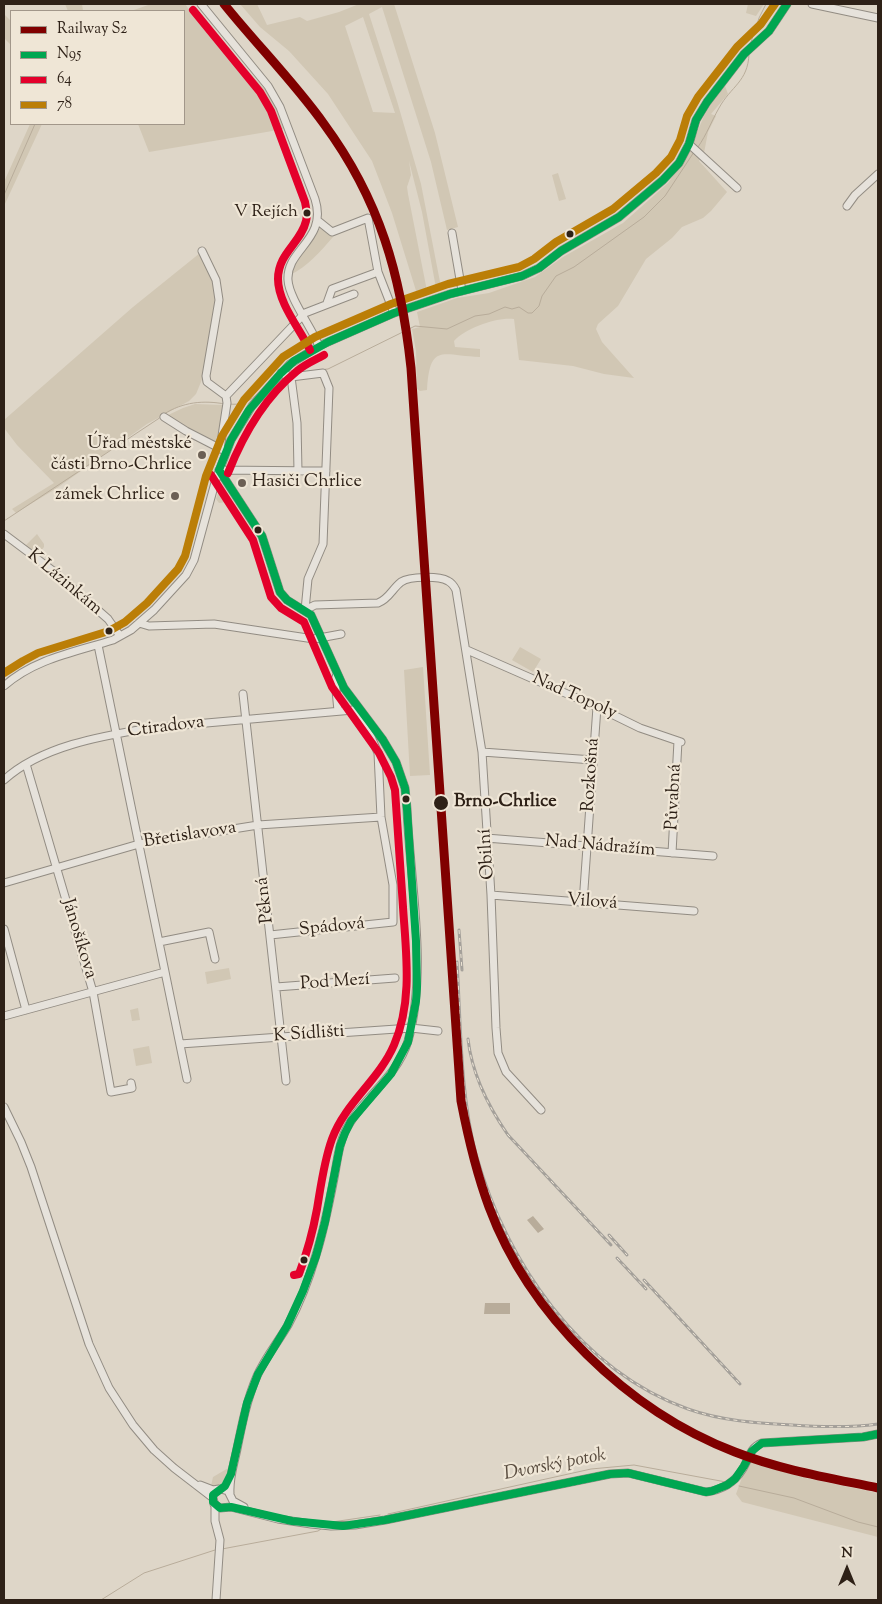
<!DOCTYPE html>
<html>
<head>
<meta charset="utf-8">
<style>
	body { margin:0 }
	#map { position:relative; width:882px; height:1604px; overflow:hidden; background:#ded6c8; font-family:"Sorts Mill Goudy",serif }
	canvas { display:block }
	.frame { position:absolute; inset:0; border:5px solid #2e2117; pointer-events:none }
	.legend { position:absolute; left:10px; top:10px; width:175px; height:115px; box-sizing:border-box; background:#efe6d6; border:1px solid #a2978a; margin:0; padding:6px 9px; list-style:none; font-size:15px; color:#2e2117 }
	.legend li { display:flex; align-items:center; gap:10px; height:25px }
	.legend b { width:25px; border:1px solid #a2978a }
	.north { position:absolute; left:822px; top:1544px; width:50px; height:50px; -webkit-text-stroke:4px #efe6d6; paint-order:stroke; rotate:0deg; font-size:14px; font-weight:700; line-height:20px; text-align:center; color:#2e2117 }
	.north::after { content:''; display:block; margin:auto; width:18px; height:22px; background:#2e2117; clip-path:polygon(50% 0,100% 100%,50% 72%,0 100%) }
</style>
</head>
<body>
<div id="map">
<canvas width="882" height="1604"></canvas>
<div class="frame"></div>
<ul class="legend">
<li><b style="height:6px;background:#800000"></b>Railway S2</li>
<li><b style="height:6px;background:#00a651"></b>N95</li>
<li><b style="height:6px;background:#e4002b"></b>64</li>
<li><b style="height:6px;background:#bb7e07"></b>78</li>
</ul>
<div class="north">N</div>
</div>
<script>
const ctx = document.querySelector('canvas').getContext('2d');
ctx.lineJoin = 'round';
function fillPath(path, color) { ctx.fillStyle = color; ctx.fill(path, 'evenodd'); }
function trace(path, color, width, dash) { ctx.strokeStyle = color; ctx.lineWidth = width; ctx.lineCap = dash ? 'butt' : 'round'; ctx.setLineDash(dash || []); ctx.stroke(path); }
function label(font, color, halo, rows, align = 'center') {
  ctx.font = font + ' "Sorts Mill Goudy",serif'; ctx.lineWidth = 4.5; ctx.setLineDash([]); ctx.textBaseline = 'middle'; ctx.strokeStyle = halo; ctx.fillStyle = color; for (const [text, x, y, turn = 0] of rows) {
    ctx.save(); ctx.translate(x, y); ctx.rotate((+turn || 0) * Math.PI / 180); ctx.textAlign = isNaN(turn) ? turn : align; if (halo) ctx.strokeText(text, 0, 0); ctx.fillText(text, 0, 0); ctx.restore();
  }
}
const green = new Path2D(`
	M65,4H82L83,11H68Z
	M151,4H185L197,20L229,50L271,96L276,105L284,129L149,152L138,124H184V11H131Z
	M240,4H257L267,25L300,17L307,21L339,12L359,4H394L435,133L458,227L447,230L431,162L382,7L369,14L397,101L421,184L441,287L436,288L422,212L409,161L411,175L407,187L408,194L427,291L417,294L392,213L372,161L328,94L289,51L260,27ZM363,17L395,113L373,112L345,26Z
	M748,4H764L756,16L746,13Z
	M4,14L11,21V45L4,38Z
	M725,86L728,94L711,114L716,116L708,132L704,153L699,161L727,192L711,211L703,218L682,227L672,238L646,259L618,306L598,324L596,329L602,342L634,378L604,374L573,366L519,360L514,319C496,317 466,328 454,341L455,347L480,349V357C442,356 430,342 427,390L420,391L417,389L416,351L412,329L420,327L417,312L457,298L489,293L535,277L563,257L623,223L668,183L687,156L704,116L711,104Z
	M30,124H42L4,206V182Z
	M558,173L566,199L559,201L552,175Z
	M322,226L333,237C320,252 308,266 290,275L295,263Z
	M200,253L216,287V299L203,377L196,394L189,401L147,424L57,488L16,513L12,509L54,483L17,445L4,428V420L133,307Z
	M195,404L224,405L217,444L164,417L183,408Z
	M220,487H223L230,497L228,502L219,503L216,499Z
	M37,534L44,544V547L38,555L25,546Z
	M520,647L541,659L533,672L512,660Z
	M423,667L430,775L410,776L404,670Z
	M229,968L231,979L207,984L205,972Z
	M138,1008L140,1020L132,1021L130,1010Z
	M149,1046L152,1063L136,1066L133,1049Z
	M748,1461L805,1478L878,1493V1537L742,1502L736,1494Z
	M230,1467C226,1478 224,1487 211,1486L213,1477Z`);
const water = new Path2D(`
	M533,1216L544,1229L538,1233L527,1220Z
	M485,1303H510V1314H484Z`);
const stream = new Path2D(`
	M750,45L759,18L766,4
	M698,147C707,134 711,122 719,108C731,86 748,82 749,54
	M4,195L35,124
	M289,370L302,372L328,369L415,326L447,329L475,316L489,314L505,307L512,309L519,307L528,313H532L539,306L542,296L556,276L574,267L644,217L665,196L694,152
	M229,404C252,407 261,389 275,374
	M164,414C183,402 203,400 225,404
	M4,521L161,417
	M739,1486L794,1498L858,1522L878,1527
	M388,1514L591,1469L634,1465L726,1482
	M332,1522L380,1515
	M222,1549L318,1531L321,1529
	M101,1600L144,1573L215,1550`);
const minor = new Path2D(`
	M201,4L268,86L280,107L315,199C328,240 286,249 288,280C289,298 312,328 319,346
	M812,4L878,18
	M689,144L737,188
	M847,206L855,195L878,174
	M317,220L332,232L368,218L378,272L394,313
	M452,233L462,291
	M202,251L216,280L219,300L206,376L207,382L226,396L227,403L220,449
	M327,303L332,289L378,272
	M281,373L291,377L323,373L329,388L323,544L308,579L305,610
	M291,377L297,423L298,471
	M226,396L305,313L354,294
	M164,417L186,431L223,450
	M219,470L262,536L280,592L287,600L311,615L344,688L383,740L396,762L405,788L407,809C410,882 428,970 408,1041C396,1080 359,1100 344,1134C338,1148 337,1163 334,1178C329,1204 324,1230 316,1255C309,1279 300,1303 288,1325C278,1342 265,1358 257,1376C247,1399 242,1424 237,1449C234,1464 229,1478 230,1493
	M219,470L326,471
	M4,534L52,570L108,619L120,636
	M305,610L315,605L378,603C389,599 392,589 401,582C410,576 439,576 448,581C452,583 454,586 456,590L482,752L491,895L496,1028L498,1053L506,1072L541,1110
	M139,623L149,626L214,624L314,639L341,634
	M98,645L187,1079
	M467,650L597,707L640,728L681,742
	M337,674L335,680L338,711
	M4,686C34,659 75,652 113,640L131,630L154,610L186,575L194,560L216,479L231,440L252,406L290,364L319,346L394,313L450,294L522,276L539,268L561,251L619,217L663,180L679,163L689,144L696,120L707,102L744,54L769,31L787,4
	M243,694L286,1081
	M482,752L593,760
	M26,764L93,992L111,1092L132,1088L131,1083
	M4,780C41,746 102,736 150,728L353,710L371,737L378,753L381,817L393,885V922L270,935
	M486,838L713,856
	M672,853L678,741
	M4,883L139,844L258,825L381,817
	M491,895L694,911
	M583,903L597,707
	M4,929L26,1010
	M159,942L209,932L215,959
	M276,987L395,978
	M4,1016L165,972
	M180,1044L411,1028L438,1031
	M4,1107L21,1142L31,1167L89,1344L109,1388L133,1425L154,1450L174,1468L213,1498L215,1506V1521L220,1540L216,1600
	M200,1485L213,1490L219,1489
	M221,1489L228,1491L233,1501L244,1507
	M214,1504L220,1508L231,1507L278,1519L311,1524L331,1526L355,1525L385,1520L610,1474L628,1473L706,1492C721,1490 734,1483 742,1470C749,1460 749,1448 762,1443L863,1437L878,1434`);
const rail = new Path2D(`
	M459,930L462,970
	M457,962C461,1025 460,1093 476,1154C506,1261 579,1370 688,1409C722,1421 756,1423 792,1425C821,1427 849,1428 878,1424
	M468,1039C472,1075 488,1106 508,1135L611,1245
	M609,1235L627,1255
	M617,1258L646,1289
	M644,1280L740,1384`);
const bus1 = new Path2D(`
	M219,470L262,536L280,592L287,600L311,615L344,688L383,740L396,762L405,788L407,809L416,941L417,987L416,1001L408,1042L391,1074L351,1121L345,1133L340,1146L325,1222L316,1256L303,1291L287,1326L258,1374L247,1403L231,1474L225,1486L213,1495V1502L220,1508L231,1507L292,1521L343,1526L385,1520L610,1474L628,1473L706,1492L712,1491L727,1485L735,1479L744,1466L752,1451L762,1443L863,1437L878,1434
	M219,470L231,440L249,410L281,373L294,361L328,342L394,313L450,294L522,276L539,268L561,251L619,217L663,180L679,163L689,144L696,120L707,102L744,54L769,31L787,4`);
const bus2 = new Path2D(`
	M193,10L260,92L271,111L305,202C306,208 308,214 306,221C301,243 278,253 278,279C278,303 300,329 310,350
	M228,473C243,435 265,397 297,371C305,364 315,360 324,355
	M211,475L253,540L271,597L281,608L304,622L332,687L379,753L391,777L395,790C398,829 400,868 403,907C406,953 413,1001 394,1045C379,1080 345,1103 332,1139C324,1161 321,1185 317,1209C313,1231 307,1253 299,1274L294,1275`);
const bus3 = new Path2D(`
	M4,673L23,661L38,653L109,631L125,622L147,603L178,569L185,556L206,476L222,436L244,400L283,357L315,337L391,304L448,284L519,267L534,259L556,242L613,209L656,173L671,157L680,140L687,116L698,97L737,47L761,24L775,4`);
const rail1 = new Path2D(`
	M224,4C257,45 294,82 324,124C380,200 401,275 411,368L461,1101C468,1137 476,1172 489,1207C529,1315 628,1411 735,1452C781,1470 830,1478 878,1488`);
const markers = [
	[307,213,4.5,"#2e2117"],
	[570,234,4.5,"#2e2117"],
	[202,455,5,"#6c6055"],
	[242,483,5,"#6c6055"],
	[175,496,5,"#6c6055"],
	[258,530,4.5,"#2e2117"],
	[109,631,4.5,"#2e2117"],
	[406,799,4.5,"#2e2117"],
	[441,803,8,"#2e2117"],
	[304,1260,4.5,"#2e2117"]
];
const busNames = [
	["V Rejích",298,213]
];
const poiNames = [
	["Úřad městské",192,445],
	["části Brno-Chrlice",192,466],
	["Hasiči Chrlice",252,483,"left"],
	["zámek Chrlice",165,496]
];
const streetNames = [
	["K Lázinkám",64,583,40],
	["Nad Topoly",574,697,24],
	["Ctiradova",166,728,-7],
	["Rozkošná",592,775,-86],
	["Půvabná",675,797,-87],
	["Břetislavova",190,836,-9],
	["Nad Nádražím",600,847,5],
	["Obilní",488,854,-94],
	["Pěkná",266,900,-97],
	["Vilová",592,903,4],
	["Spádová",332,928,-6],
	["Jánošíkova",78,939,73],
	["Pod Mezí",335,983,-4],
	["K Sídlišti",309,1035,-4]
];
const stopNames = [
	["Brno-Chrlice",454,803]
];
const waterNames = [
	["Dvorský potok",555,1466,-11]
];
fillPath(green, '#d1c7b4');
fillPath(water, '#b8ac9a');
trace(stream, '#b8ac9a', 1);
trace(minor, '#928c83', 9);
trace(minor, '#e6e2db', 7);
trace(rail, '#a4a09a', 3);
trace(rail, '#efe6d6', 1, [4]);
trace(bus1, '#00a651', 8);
trace(bus2, '#e4002b', 8);
trace(bus3, '#bb7e07', 8);
trace(rail1, '#800000', 9);
for (const [x, y, r, color] of markers) { const dot = new Path2D(); dot.arc(x, y, r, 0, 2 * Math.PI); ctx.fillStyle = color; ctx.fill(dot); trace(dot, '#efe6d6', 2); }
label('17px', '#2e2117', '#efe6d6', busNames, 'right');
label('18px', '#2e2117', '#efe6d6', poiNames, 'right');
label('18px', '#2e2117', '#efe6d6', streetNames);
label('bold 18px', '#2e2117', '#efe6d6', stopNames, 'left');
label('italic 19px', '#584b3e', '#efe6d6', waterNames);
</script>
</body>
</html>
